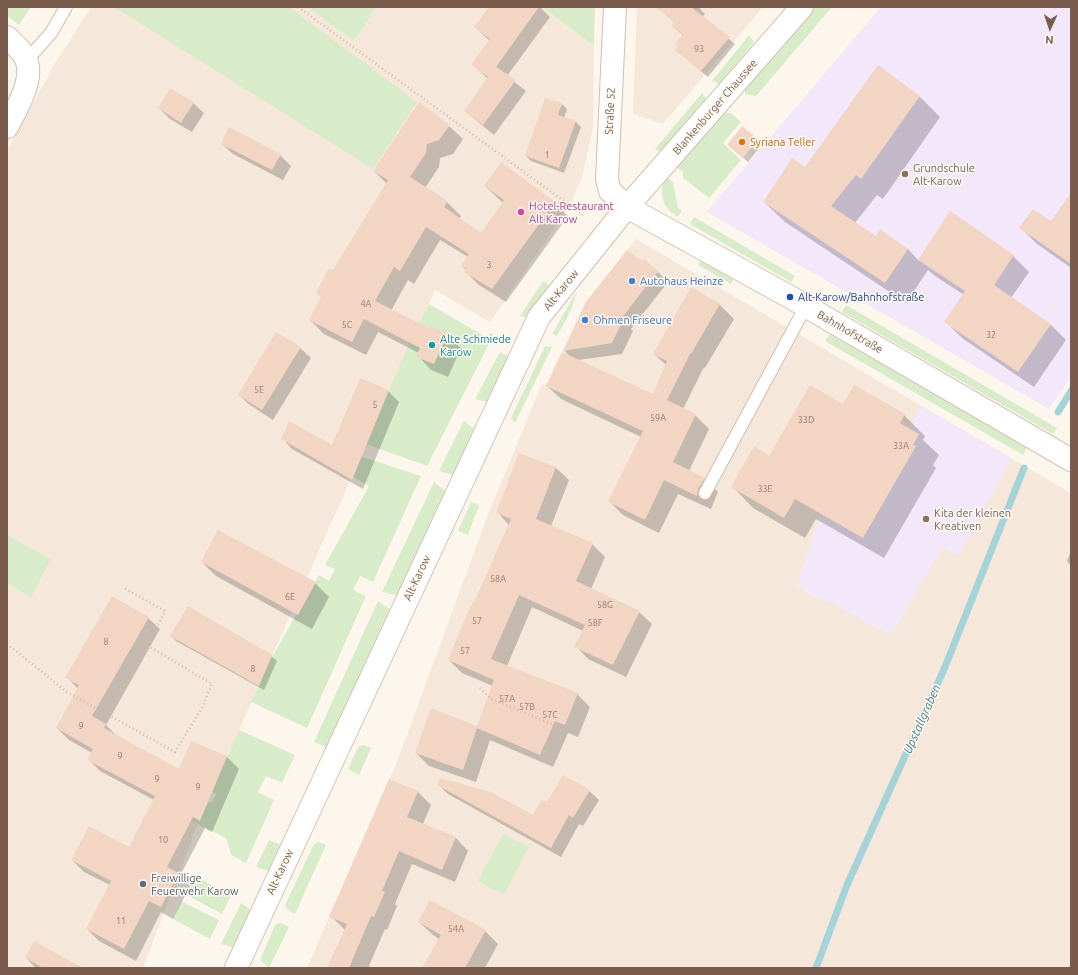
<!DOCTYPE html>
<html>
<head>
<meta charset="utf-8">
<style>
	body { margin:0 }
	#map { position:relative; width:1078px; height:975px; overflow:hidden; background:#fdf6ec; font-family:Ubuntu,sans-serif }
	canvas { display:block }
	.frame { position:absolute; inset:0; border:8px solid #7a5c4d; pointer-events:none }
	.north { position:absolute; left:1030px; top:8px; width:40px; height:40px; -webkit-text-stroke:3px #fffaf3; paint-order:stroke; rotate:183deg; font-size:11px; font-weight:700; line-height:16px; text-align:center; color:#7a5c4d }
	.north::after { content:''; display:block; margin:auto; width:14px; height:18px; background:#7a5c4d; clip-path:polygon(50% 0,100% 100%,50% 72%,0 100%) }
</style>
</head>
<body>
<div id="map">
<canvas width="1078" height="975"></canvas>
<div class="frame"></div>
<div class="north">N</div>
</div>
<script>
const ctx = document.querySelector('canvas').getContext('2d');
ctx.lineJoin = 'round';
function fillPath(path, color) { ctx.fillStyle = color; ctx.fill(path, 'evenodd'); }
function trace(path, color, width, dash) { ctx.strokeStyle = color; ctx.lineWidth = width; ctx.lineCap = dash ? 'butt' : 'round'; ctx.setLineDash(dash || []); ctx.stroke(path); }
function label(font, color, halo, rows, align = 'center') {
  ctx.font = font + ' Ubuntu,sans-serif'; ctx.lineWidth = 3; ctx.setLineDash([]); ctx.textBaseline = 'middle'; ctx.strokeStyle = halo; ctx.fillStyle = color; for (const [text, x, y, turn = 0] of rows) {
    ctx.save(); ctx.translate(x, y); ctx.rotate((+turn || 0) * Math.PI / 180); ctx.textAlign = isNaN(turn) ? turn : align; if (halo) ctx.strokeText(text, 0, 0); ctx.fillText(text, 0, 0); ctx.restore();
  }
}
const residential = new Path2D(`
	M91,7H308L354,41L377,7H542L594,46L593,128L582,177L567,210L490,322L435,290L199,820L143,968H7V150L54,65Z
	M637,7H763L663,124L633,114Z
	M636,239L1064,489L1071,495V968H307L397,762L489,512L542,384L546,385L586,302Z`);
const education = new Path2D(`
	M881,7H1071V377L1049,409L707,212Z
	M921,406L1012,458L959,555L942,547L895,629L888,634L830,602L814,597L797,585L821,514L863,538L864,537L916,446L913,445L919,434L909,428Z`);
const green = new Path2D(`
	M7,7H31L19,25L7,16Z
	M114,7H289L417,102L373,169Z
	M307,7H377L354,41Z
	M542,7H595L594,46Z
	M814,7H832L756,96L745,94V87Z
	M749,35L754,42L719,84L712,81Z
	M702,93L706,98L660,152L655,149Z
	M724,112L731,113L741,122L723,143L741,160L709,198L683,178V172L676,167Z
	M667,177L673,182L678,208L682,210L678,217C662,208 657,192 667,177Z
	M694,217L795,276L791,282L690,224Z
	M702,259L734,278L731,284L698,265Z
	M543,281L549,285L529,318L520,316Z
	M577,291L572,308L557,336L552,334Z
	M429,304L491,340L427,466L366,444L409,344Z
	M846,305L1057,428L1053,434L842,312Z
	M830,334L1027,447L1023,455L825,341Z
	M545,346L552,347L515,423L511,418Z
	M500,352L509,357L487,402L475,399Z
	M464,421L474,429L453,475L439,471Z
	M360,456L421,476L373,582L360,576L353,590L366,596L307,728L251,702L273,655L319,575L329,581L335,569L325,565L369,486L352,476Z
	M434,482L445,491L397,595L382,592Z
	M471,502L479,505L468,535L458,531Z
	M7,535L51,559L31,597L7,583Z
	M378,601L391,610L326,747L314,742Z
	M239,730L295,755L282,783L266,776L258,792L274,800L246,863L231,855L227,840L224,837L191,821L208,802L211,803L216,794L212,792Z
	M363,745L371,748L359,775L348,769L358,747Z
	M503,834L529,847L504,895L478,881Z
	M269,840L281,845L269,871L256,867Z
	M318,842L326,845L295,914L288,910L285,905L314,844Z
	M195,876L231,895L222,914L185,894Z
	M181,901L219,920L210,939L173,919Z
	M241,903L251,910L234,948L221,944Z
	M281,923L289,927L269,968L260,960L275,925Z`);
const shadow = new Path2D(`
	M490,7H540L550,17L507,76L526,91L494,135L465,111L488,79L473,65L490,41L475,27Z
	M657,7H701L700,9L705,14L702,17L735,44L708,77L676,50L683,35L672,26L675,23Z
	M878,66L920,97L940,117L883,199L877,195L855,223L876,237L908,249L919,261L950,213L1013,256L1029,272L1011,298L1050,324L1066,340L1034,387L962,338L946,322L964,295L935,276L928,270L906,303L785,222L764,202L805,168Z
	M193,103L204,113L192,132L170,119L159,108Z
	M562,104L567,109L564,118L576,122L581,127L564,173L531,161L526,156Z
	M449,126L463,139L453,154L440,158L439,167L425,188L447,202L461,216L459,219L482,234L503,203L485,186L554,203L568,216L506,302L479,285L465,271L466,270L462,266L468,257L440,240L414,284L408,280L391,311L430,330L447,335L461,348L448,377L431,370L418,356L419,353L378,332L366,355L324,334L310,320L322,297L317,293L333,271L387,184L374,171Z
	M757,140L762,145L748,162L728,145Z
	M222,144L280,155L291,166L283,180L233,154Z
	M1071,195V268L1036,243L1021,228L1051,222Z
	M658,272L668,282L631,329L633,331L622,354L578,360L653,395L666,365L654,354L691,289L720,305L734,319L705,368L704,367L683,409L695,415L709,429L689,471L704,478L718,492L711,509L678,494L659,533L623,515L609,501L641,437L561,399L547,386L570,357L564,350Z
	M300,348L311,358L273,420L250,405L239,395Z
	M855,386L904,415L925,436L923,440L939,455L933,465L936,468L884,558L816,519L805,538L753,508L733,487L769,457L843,405Z
	M388,391L399,402L363,489L292,449L282,438L332,446Z
	M520,454L556,468L569,480L551,526L592,544L605,557L591,589L639,612L652,624L626,677L588,659L576,646L583,631L532,607L507,666L577,694L590,707L578,737L568,733L553,767L490,740L476,782L429,766L416,753L477,727L493,686L462,673L449,660L509,525L498,513Z
	M1071,551V566L1067,561Z
	M202,562L315,583L329,597L312,629L216,576Z
	M188,607L271,656L277,661L264,690L176,641L171,636Z
	M148,618L160,629L106,725L117,736L179,770L192,742L227,757L239,769L212,832L205,828L180,876L190,886L173,919L161,912L136,961L99,941L87,929L110,885L84,872L72,860L130,848L154,800L100,771L88,759L92,753L69,740L57,728L78,689L67,677Z
	M438,784L533,816L548,803L589,791L599,800L583,826L579,824L561,857L448,794Z
	M418,792L431,805L423,824L455,837L468,851L455,882L412,864L395,904L397,906L387,930L385,929L369,966L372,968H328L345,930L331,916Z
	M419,922L485,931L498,944L485,968H423L439,939L433,935Z
	M26,958L82,968H36Z`);
const stream = new Path2D(`
	M1058,412L1071,391
	M816,968L847,885L945,667L1024,468`);
const building = new Path2D(`
	M489,7H539L496,67L516,80L483,125L464,111L488,77L471,65L490,39L474,27Z
	M656,7H691L730,37L701,71L675,50L678,46L675,44L683,34L671,26L674,22Z
	M878,65L920,96L861,179L856,175L831,206L876,236L880,229L908,249L885,283L763,202L792,158L805,167Z
	M170,88L194,102L181,123L158,108Z
	M545,98L562,103L558,115L576,121L559,168L525,156Z
	M419,102L450,125L439,140L427,144L426,153L410,177L448,201L444,207L481,233L504,200L484,186L501,162L555,202L492,289L464,272L466,269L461,266L469,254L426,227L400,271L394,267L375,301L429,328L430,326L448,334L434,364L416,357L420,348L364,319L352,342L309,320L321,296L316,293L329,268L333,270L388,180L373,171Z
	M742,126L758,139L743,158L727,145Z
	M229,127L281,154L272,170L221,144Z
	M1071,193V264L1019,228L1033,209L1051,221Z
	M950,211L1014,255L994,285L1051,324L1018,372L944,322L965,291L918,260Z
	M627,250L642,261L644,259L658,271L621,319L623,320L612,343L563,351L586,302Z
	M691,287L720,304L691,354H690L667,400L696,414L673,462L705,478L698,489L697,496L664,480L645,520L608,502L643,431L546,386L562,352L653,394L667,361L653,354Z
	M276,332L301,347L262,410L238,395Z
	M360,378L389,390L352,480L281,439L289,421L332,445Z
	M810,385L843,404L854,385L905,414L900,423L919,434L913,445L916,446L863,538L795,499L784,518L731,487L754,446L769,456Z
	M519,453L556,467L536,519L593,543L576,581L640,611L613,665L574,647L585,625L519,595L491,659L578,693L565,725L555,721L540,755L477,728L463,770L415,753L431,708L477,726L494,680L448,660L464,621L473,602L474,603L511,519L496,513Z
	M218,530L316,582L298,615L201,562Z
	M112,596L149,617L92,716L106,724L104,728L179,769L191,741L227,756L200,821L193,817L167,867L179,873L161,907L149,901L124,949L86,929L111,881L71,860L89,826L129,847L155,796L87,760L93,749L56,728L79,685L65,678Z
	M188,606L272,655L259,686L170,636Z
	M563,775L590,790L573,818L569,815L551,848L437,785L440,778L491,792L533,815L542,799L547,802Z
	M389,779L418,791L407,817L456,837L442,870L399,851L382,891L385,892L374,917L371,916L349,968H327L347,924L329,917Z
	M430,900L486,930L465,968H422L441,935L418,922Z
	M34,941L83,968H43L25,958Z`);
const path = new Path2D(`
	M298,7L583,215
	M7,644L67,692L175,752L202,708L212,684L148,646L165,611L124,588
	M480,688L491,699L552,724
	M110,716L148,646`);
const lane = new Path2D(`
	M27,60L51,33L66,7
	M705,493L806,306`);
const street = new Path2D(`
	M615,7L607,179L610,191L627,207
	M7,37C13,43 25,53 27,62C33,83 16,109 7,127`);
const secondary = new Path2D(`
	M627,207L790,297L1071,460
	M236,968L539,317L627,207L802,7`);
const markers = [
	[742,142,4,"#e8710a"],
	[905,174,4,"#8d6e63"],
	[521,212,4,"#d1479c"],
	[632,281,4,"#3f7fe0"],
	[790,297,4,"#1a4fb4"],
	[585,320,4,"#3f7fe0"],
	[432,345,4,"#0f9aa8"],
	[926,519,4,"#8d6e63"],
	[143,884,4,"#5c6f8a"]
];
const numberNames = [
	["93",699,49],
	["1",547,155],
	["3",489,265],
	["4A",366,304],
	["5C",347,325],
	["32",991,335],
	["5E",259,390],
	["5",375,405],
	["59A",658,418],
	["33D",806,420],
	["33A",901,446],
	["33E",765,489],
	["58A",498,579],
	["6E",290,597],
	["58G",605,605],
	["57",477,621],
	["58F",595,623],
	["8",106,642],
	["57",465,651],
	["8",253,669],
	["57A",507,699],
	["57B",527,707],
	["57C",550,715],
	["9",81,726],
	["9",120,756],
	["9",157,779],
	["9",198,787],
	["10",163,840],
	["11",121,921],
	["54A",456,929]
];
const streetNames = [
	["Blankenburger Chaussee",715,107,-49],
	["Straße 52",610,111,-87],
	["Alt-Karow",561,290,-51],
	["Bahnhofstraße",850,332,30],
	["Alt-Karow",417,578,-65],
	["Alt-Karow",280,872,-65]
];
const foodNames = [
	["Syriana Teller",750,142]
];
const educationNames = [
	["Grundschule",913,168],
	["Alt-Karow",913,181],
	["Kita der kleinen",934,513],
	["Kreativen",934,526]
];
const hotelNames = [
	["Hotel-Restaurant",529,206],
	["Alt Karow",529,219]
];
const shopNames = [
	["Autohaus Heinze",640,281],
	["Ohmen Friseure",593,320]
];
const transitNames = [
	["Alt-Karow/Bahnhofstraße",798,297]
];
const cultureNames = [
	["Alte Schmiede",440,339],
	["Karow",440,352]
];
const serviceNames = [
	["Freiwillige",151,878],
	["Feuerwehr Karow",151,891]
];
const waterNames = [
	["Upstallgraben",922,719,-66]
];
fillPath(residential, '#f5e8da');
fillPath(education, '#f3e8fa');
fillPath(green, '#d8ecc9');
fillPath(shadow, '#0003');
trace(stream, '#a5d3da', 7);
fillPath(building, '#f3d5c3');
trace(lane, '#d1beb0', 14);
trace(street, '#d1beb0', 24);
trace(secondary, '#d6c0b0', 24);
trace(path, '#d9b8a5', 2.5, [1, 3]);
trace(lane, '#fff', 12);
trace(street, '#fff', 22);
trace(secondary, '#fff', 22);
for (const [x, y, r, color] of markers) { const dot = new Path2D(); dot.arc(x, y, r, 0, 2 * Math.PI); ctx.fillStyle = color; ctx.fill(dot); trace(dot, '#fffaf3', 1.5); }
label('9px', '#987a6a', null, numberNames);
label('11px', '#7a5c4d', '#fffaf3', streetNames);
label('11px', '#c56008', '#fffaf3', foodNames, 'left');
label('11px', '#785e54', '#fffaf3', educationNames, 'left');
label('11px', '#b23c85', '#fffaf3', hotelNames, 'left');
label('11px', '#366cbe', '#fffaf3', shopNames, 'left');
label('11px', '#164399', '#fffaf3', transitNames, 'left');
label('11px', '#0d838f', '#fffaf3', cultureNames, 'left');
label('11px', '#4e5e75', '#fffaf3', serviceNames, 'left');
label('italic 12px', '#437c86', '#fffaf3', waterNames);
</script>
</body>
</html>
